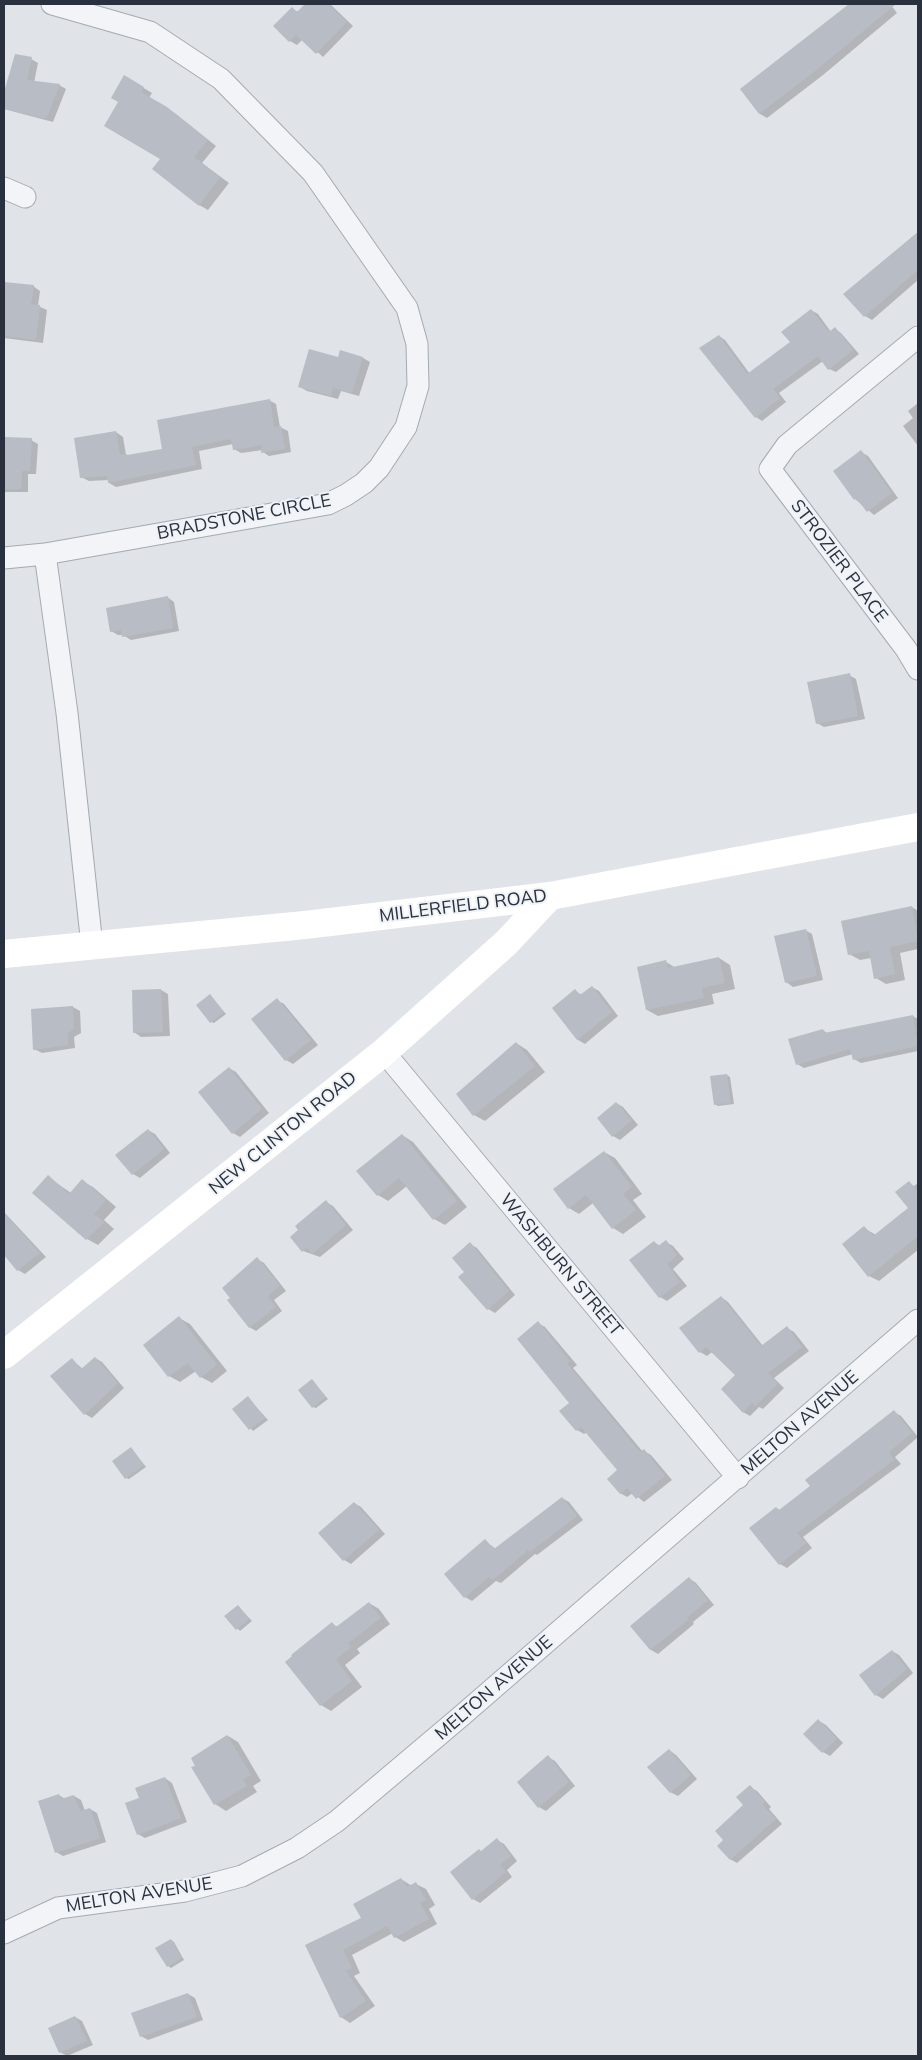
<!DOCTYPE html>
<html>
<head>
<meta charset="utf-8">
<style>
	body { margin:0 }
	#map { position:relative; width:922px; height:2060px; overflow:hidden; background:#e0e3e8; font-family:Mulish,sans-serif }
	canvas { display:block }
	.frame { position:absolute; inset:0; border:5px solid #29313f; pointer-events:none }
</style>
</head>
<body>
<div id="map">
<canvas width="922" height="2060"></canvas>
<div class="frame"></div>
</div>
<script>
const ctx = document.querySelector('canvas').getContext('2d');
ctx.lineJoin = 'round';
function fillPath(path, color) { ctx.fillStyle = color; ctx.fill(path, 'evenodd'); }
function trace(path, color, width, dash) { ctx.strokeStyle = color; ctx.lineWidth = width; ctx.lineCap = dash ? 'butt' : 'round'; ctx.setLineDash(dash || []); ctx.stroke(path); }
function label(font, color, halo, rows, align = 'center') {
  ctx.font = font + ' Mulish,sans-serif'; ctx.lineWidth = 4; ctx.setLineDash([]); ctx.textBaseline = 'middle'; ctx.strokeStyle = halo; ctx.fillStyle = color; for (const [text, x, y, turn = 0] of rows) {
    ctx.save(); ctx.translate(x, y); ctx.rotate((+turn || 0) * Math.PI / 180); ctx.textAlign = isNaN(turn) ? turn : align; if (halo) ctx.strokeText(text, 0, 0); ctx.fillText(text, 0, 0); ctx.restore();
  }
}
const shadow = new Path2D(`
	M307,4H330L353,26L323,57L303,39L297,45L290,41L275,26L292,9L299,12Z
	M850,4H890L897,13L823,75L767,118L760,114L742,90Z
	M16,55L31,59L38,63L34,83L59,85L66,89L53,122L4,109V97Z
	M125,77L152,93L149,98L176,114L216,146L202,163L229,183L208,210L199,205L120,102Z
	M918,232V280L872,320L865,316L845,294Z
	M4,283L33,286L40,291L38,306L47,310L43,343L4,338Z
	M811,310L818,314L831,332L835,329L841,333L859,354L836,372L829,369L823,361L779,393L786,402L762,421L756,417L719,336L725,340L750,374L791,342Z
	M341,352L363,358L370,362L359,396L341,391L338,399L307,391L300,387L339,358Z
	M269,400L276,404L280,427L288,431L291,452L269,456L263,452V450L241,453L234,449L233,444L199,451L202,469L116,487L109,483V480L89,481L81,477L116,432L123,437L126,455L129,456L164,450Z
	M918,403V446L903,426L913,418L908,411Z
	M4,438L31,440L38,444L36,474H28V492H4Z
	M861,452L868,456L898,498L874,515L855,499Z
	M167,597L174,602L179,631L131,640L123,635H118L111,631Z
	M849,675L856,679L865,719L824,727L817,723Z
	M912,907L918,911V949L900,953L905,980L886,984L876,978L871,958L860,960L849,954Z
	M805,930L812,934L823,980L793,987L786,982Z
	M719,958L730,965L735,989L712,994L714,1004L658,1016L647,1010L666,962L676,968Z
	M592,987L599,991L618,1016L585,1044L578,1040L553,1008L575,991L582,995Z
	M161,990L168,994L170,1036L141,1037L134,1032L133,991Z
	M210,996L226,1014L214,1023L211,1022Z
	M277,1000L284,1004L318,1045L293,1064L286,1060Z
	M73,1007L80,1011L81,1033L74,1037L75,1048L42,1053L34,1049Z
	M913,1016L918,1019V1051L861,1063L854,1059L853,1054L804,1068L797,1064L823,1030L828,1034Z
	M516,1043L527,1050L545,1072L485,1121L474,1115Z
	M229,1068L236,1072L269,1113L240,1137L233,1133Z
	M727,1075L730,1077L734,1104L718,1106L715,1104Z
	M616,1103L623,1107L638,1125L620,1140L613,1136Z
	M148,1130L155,1134L170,1153L140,1178L133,1174Z
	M402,1135L413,1142L467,1207L445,1225L434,1219L407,1186L388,1201L378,1195Z
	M604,1152L615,1158L642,1194L633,1200L646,1217L623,1234L613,1228L593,1203L579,1214L569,1208Z
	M48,1177L71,1193L82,1181L93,1187L116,1207L104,1220L114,1229L98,1245L87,1239Z
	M909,1183L914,1186L918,1183V1250L879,1281L869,1276L864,1228L876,1235L910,1208Z
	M326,1202L333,1206L353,1230L320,1257L303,1251Z
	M4,1212L46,1257L25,1274L18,1270L4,1254Z
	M654,1242L660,1246L666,1242L673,1246L684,1259L673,1269L687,1286L667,1301L660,1297Z
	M470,1244L477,1248L515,1295L495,1313L488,1309L465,1272Z
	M257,1259L264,1263L286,1291L274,1300L282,1311L256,1331L249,1327Z
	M721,1297L728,1302L763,1346L787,1328L794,1332L809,1351L774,1378L784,1388L763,1409L759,1407L750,1416L743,1412L736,1375L712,1352L707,1356L700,1352Z
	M179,1318L190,1324L227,1371L212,1383L201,1377L196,1371L180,1382L169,1376Z
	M538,1323L545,1327L577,1365L573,1368L643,1452L644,1451L651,1455L672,1480L644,1502L633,1493L627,1497L620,1493L619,1471L587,1432L584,1434L577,1430L570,1403Z
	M95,1358L102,1362L124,1388L92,1418L85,1414L72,1360L83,1369Z
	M312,1381L328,1399L316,1408L313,1407Z
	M248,1398L268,1420L253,1431L234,1409Z
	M894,1412L901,1416L918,1437L895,1457L901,1464L803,1537L812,1548L787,1568L780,1564L776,1508L780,1510L811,1486Z
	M131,1448L146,1467L129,1479L126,1478Z
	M562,1498L569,1502L583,1520L537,1555L535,1554L501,1583L496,1581L472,1601L465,1597L485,1541L496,1549Z
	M354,1503L361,1507L385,1534L351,1564L344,1560L320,1534Z
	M689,1578L696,1583L714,1605L693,1622L694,1624L658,1654L651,1650L632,1626Z
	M369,1603L379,1609L390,1624L357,1649L360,1653L345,1665L362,1687L331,1711L321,1705L287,1662L332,1624L338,1627Z
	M238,1606L252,1621L240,1631L226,1616Z
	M892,1651L899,1655L913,1673L883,1699L876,1695Z
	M819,1721L826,1725L843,1743L830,1756L823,1752L805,1734Z
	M228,1736L238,1742L261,1781L253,1786L257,1792L226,1811L215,1804L197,1766Z
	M669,1750L676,1755L697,1779L678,1796L670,1792Z
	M548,1757L555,1761L575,1786L546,1811L539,1807Z
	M165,1778L172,1783L187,1822L145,1838L138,1834L141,1799Z
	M750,1787L757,1791L771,1807L769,1809L782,1824L737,1863L730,1859L725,1840L744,1805Z
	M59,1795L65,1799L74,1796L81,1800L85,1811L90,1809L97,1813L106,1842L63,1856L56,1852Z
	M497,1840L504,1844L517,1861L507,1870L512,1877L480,1903L473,1899L482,1852Z
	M401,1879L412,1886L416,1884L426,1889L435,1905L429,1909L437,1924L404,1942L395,1937L393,1933L352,1955L360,1973L354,1976L375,2006L350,2023L341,2017L307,1946L363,1919Z
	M171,1940L174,1942L184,1960L171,1968L168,1966Z
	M188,1994L195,1998L203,2020L148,2040L141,2036Z
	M75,2017L82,2021L93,2045L67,2056L60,2052Z`);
const building = new Path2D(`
	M305,4H328L347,22L316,54L296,35L289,42L273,26L292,7L297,12Z
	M849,4H896L815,71L759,114L740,89Z
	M15,54L32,57L27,80L60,84L46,119L4,109V92Z
	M124,75L144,87L141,92L167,107L208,140L194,157L220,177L199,206L152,169L160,159L104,126L118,102L111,98Z
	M918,232V270L864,317L843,294Z
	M4,282L34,285L31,304L40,305L36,340L4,336Z
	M811,309L829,332L835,327L853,350L828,370L818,356L773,389L780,398L755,418L699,348L719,335L747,374L790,342L781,332Z
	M309,349L338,357L340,350L363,357L352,393L333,388L331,396L298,387Z
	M270,399L274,427L281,426L285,449L261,453L262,445L233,450L231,439L192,447L196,465L108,483L107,476L80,478L74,438L116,431L120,455L127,454V455L162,449L157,420Z
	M4,437L32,438L30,471H22L21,489H4Z
	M861,450L892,493L867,512L856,498L854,500L833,471Z
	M168,596L173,628L122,637L121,630L110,632L106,608Z
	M850,673L858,716L816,724L807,682Z
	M912,906L918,941L890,947L895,974L874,979L869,951L848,955L841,921Z
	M806,929L817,976L785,983L774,936Z
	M719,957L725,983L702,988L704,998L646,1010L637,967L666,960L668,968Z
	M592,986L612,1012L577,1040L552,1008L575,989L580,995Z
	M161,989L163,1032L133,1033L132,990Z
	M210,994L224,1012L210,1023L196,1005Z
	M277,998L311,1040L285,1061L251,1019Z
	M73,1006L74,1029L68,1033V1045L33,1050L31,1009Z
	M913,1015L918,1046L853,1060L850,1049L796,1065L788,1039L823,1029L824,1033Z
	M516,1042L535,1066L473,1116L456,1094Z
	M229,1067L262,1109L232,1134L198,1092Z
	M727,1074L731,1103L714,1105L710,1076Z
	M616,1102L632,1120L612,1137L597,1118Z
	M148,1129L164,1149L132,1175L115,1155Z
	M402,1134L457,1201L433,1220L399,1178L377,1196L356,1171Z
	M604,1151L632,1187L623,1194L636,1210L612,1229L586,1195L568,1209L553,1189Z
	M48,1175L69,1194L82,1179L106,1200L94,1214L104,1222L86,1240L32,1193Z
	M909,1181L918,1192V1236L868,1277L842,1244L864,1226L873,1236L908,1208L895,1192Z
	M326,1200L346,1225L312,1254L307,1248L302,1252L290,1237L298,1230L295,1226Z
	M4,1213L40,1253L17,1271L4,1255Z
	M666,1240L677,1255L667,1264L680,1282L659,1298L629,1260L654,1241L658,1246Z
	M470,1242L509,1291L487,1310L458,1277L464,1272L452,1258Z
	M257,1257L280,1286L268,1296L276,1307L249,1328L227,1300L230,1298L222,1288Z
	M721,1296L761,1346L787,1326L802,1347L768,1373L778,1384L755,1406L752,1403L743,1413L721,1389L735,1375L706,1347L699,1353L679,1328Z
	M179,1316L217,1365L200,1378L188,1363L168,1377L143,1345Z
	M538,1321L570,1361L567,1363L588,1389L640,1452L644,1449L665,1476L636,1499L627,1488L620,1494L607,1479L617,1470L581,1427L576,1431L559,1411L569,1403L517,1339Z
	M95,1357L118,1383L84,1415L50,1376L72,1358L81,1369Z
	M312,1379L326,1397L312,1408L298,1390Z
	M248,1396L265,1418L249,1430L232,1409Z
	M894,1410L912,1433L889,1452L894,1460L797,1533L806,1543L779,1565L749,1528L776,1507L779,1510L810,1486L805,1480Z
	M131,1447L144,1465L125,1479L112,1461Z
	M562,1497L577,1516L530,1552L528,1550L493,1580L489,1577L464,1598L444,1574L485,1539L494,1549Z
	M354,1502L379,1530L343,1561L318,1533Z
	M689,1577L708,1600L687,1618L688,1620L650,1650L630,1626Z
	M369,1602L381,1618L348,1643L351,1647L336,1659L352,1681L320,1706L285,1662L292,1656L291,1655L332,1622L336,1627Z
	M238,1605L249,1619L236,1630L224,1616Z
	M892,1650L907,1669L875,1696L859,1675Z
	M818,1719L837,1739L822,1753L803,1734Z
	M227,1735L251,1775L243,1780L247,1786L214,1805L191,1767L195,1766L191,1758Z
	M669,1749L691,1775L670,1793L647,1767Z
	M548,1755L569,1782L538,1808L517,1782Z
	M165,1777L181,1818L137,1835L125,1803L139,1798L135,1788Z
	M750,1785L765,1802L763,1805L776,1819L730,1860L717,1846L723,1840L715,1831L743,1805L736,1797Z
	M59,1794L61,1799L74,1795L80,1811L90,1808L100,1838L55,1853L38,1801Z
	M497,1838L511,1856L500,1865L506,1872L472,1900L450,1872L479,1849L481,1851Z
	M401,1878L407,1887L416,1882L426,1900L420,1903L429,1919L394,1938L387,1926L343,1950L352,1968L346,1971L366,2001L340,2018L305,1945L361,1918L353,1904Z
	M171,1939L182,1958L167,1967L155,1948Z
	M188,1993L197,2017L140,2037L131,2013Z
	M75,2016L87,2041L59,2053L48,2028Z`);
const street = new Path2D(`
	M4,188L25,197
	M918,337L787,445L770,469L906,649L918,669
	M45,554L67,713L92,946
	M4,558L45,554L328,504L346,495L364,483L379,468L406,427L418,386L417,344L407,308L313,173L221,79L150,32L52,4
	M384,1052L738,1478
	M4,1933L58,1908L185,1891L242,1876L297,1848L337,1821L459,1718L918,1320`);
const secondary = new Path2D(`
	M4,954L305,925L550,896L918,827
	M4,1355L384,1052L506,943L550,896`);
const streetNames = [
	["BRADSTONE CIRCLE",244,517,-11],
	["STROZIER PLACE",839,561,53],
	["MILLERFIELD ROAD",463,906,-7],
	["NEW CLINTON ROAD",283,1133,-39],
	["WASHBURN STREET",561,1265,50],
	["MELTON AVENUE",800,1423,-41],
	["MELTON AVENUE",494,1688,-41],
	["MELTON AVENUE",139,1895,-9]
];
fillPath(shadow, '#0003');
fillPath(building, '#b7bcc5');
trace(street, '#a5aab2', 23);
trace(street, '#f2f4f7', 21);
trace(secondary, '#fff', 28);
label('18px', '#29313f', '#eff2f6', streetNames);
</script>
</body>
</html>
